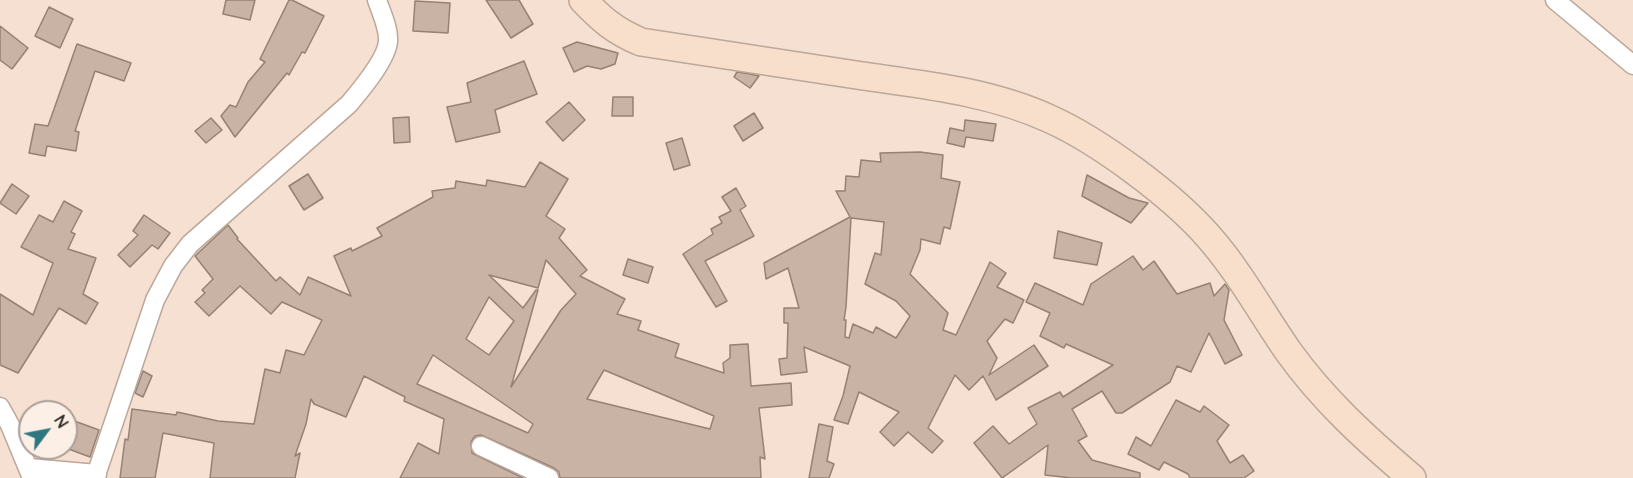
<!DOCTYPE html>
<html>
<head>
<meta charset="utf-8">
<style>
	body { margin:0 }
	#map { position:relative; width:1633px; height:478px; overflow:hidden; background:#f5e0d1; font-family:Quicksand,sans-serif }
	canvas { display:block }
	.north { position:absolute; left:18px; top:400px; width:60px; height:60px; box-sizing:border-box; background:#fcefe6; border:2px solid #aa9f98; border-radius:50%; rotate:58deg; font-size:16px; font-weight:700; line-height:24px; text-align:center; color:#2f2722 }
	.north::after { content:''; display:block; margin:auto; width:21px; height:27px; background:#2e7680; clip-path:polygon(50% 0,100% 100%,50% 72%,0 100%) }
</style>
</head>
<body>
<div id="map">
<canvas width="1633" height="478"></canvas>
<div class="north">N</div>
</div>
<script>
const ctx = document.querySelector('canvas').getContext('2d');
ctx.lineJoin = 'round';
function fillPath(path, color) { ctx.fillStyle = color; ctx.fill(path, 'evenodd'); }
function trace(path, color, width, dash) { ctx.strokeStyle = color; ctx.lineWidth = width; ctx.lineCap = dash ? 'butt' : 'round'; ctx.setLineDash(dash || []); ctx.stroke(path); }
const building = new Path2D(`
	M226,0H255L250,20L223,14Z
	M289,0H292L324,16L305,53L302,52L289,75L287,73L235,137L221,116L230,105L236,107L248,82L265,62L260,59Z
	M486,0H519L533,24L511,38Z
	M415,1L450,3L448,33L413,31Z
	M49,7L73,19L60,48L35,36Z
	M0,26L28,48L12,69L0,60Z
	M577,42L618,53L615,64L601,69L587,66L574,72L563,48Z
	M77,44L131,63L124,81L95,71L75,131L79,132L76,151L47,146L45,156L29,153L35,124L48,126Z
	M524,61L537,94L495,110L500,132L456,142L447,107L471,102L467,83Z
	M737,72L750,74L759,76L750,88L734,77Z
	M613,97H633V116H612Z
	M569,102L585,120L563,141L546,122Z
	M754,113L763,128L743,141L734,126Z
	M409,117L410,142L394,143L393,118Z
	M211,118L222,130L206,143L195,131Z
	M965,120L996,124L993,141L966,137L964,147L947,143L950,128L964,131Z
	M682,138L690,165L674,170L666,143Z
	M920,152L943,155L941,178L960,182L950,229L944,227L940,244L921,239L920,250L910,274L948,313L943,330L956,335L990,262L1006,273L997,287L1024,300L1013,323L1005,319L987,341L997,358L989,375L1034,345L1048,366L996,400L983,376L969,390L955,375L928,428L943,441L932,453L908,432L894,446L880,432L899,412L859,392L848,424L834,420L843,396L850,366L804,347L807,372L781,375L779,359L787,358L788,323H784V308H799L788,268L766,279L764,263L850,217L836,191H845L846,176L859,177L861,160L881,162L880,153ZM851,218L884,222L881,255L875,253L865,284L896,301L910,316L896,338L876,327L873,333L853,324L849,338L845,337L846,320H844L846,307Z
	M540,162L568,179L546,216L565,229L559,238L587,270L580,276L625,299L617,314L641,321L638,330L679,344L675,357L724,373L723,363L730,358V345L748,344L751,386L791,383L792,405L759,408L765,459L760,457L761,478H560L559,472L554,468L481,435L475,436L471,442L472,453L523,478H400L418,443L439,454L444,419L404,401L405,397L364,376L346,417L314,404L311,399L306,424L295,456L300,453L295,478H210L214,443L163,433L155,478H120L125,439L128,440L132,409L176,415L177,412L218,421L254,424L265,369L280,373L286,350L304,355L322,320L282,302L271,314L240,286L209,316L195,302L205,293L202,290L213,279L195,256L228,225L238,238L237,239L276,281L280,277L300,295L308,277L351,296L334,256L351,248L352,251L382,236L377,228L433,197L432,191L455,188L456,181L486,186L487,180L525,187ZM546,260L576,294L561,310L511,387L538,290H536L523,308L489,275L538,288ZM489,297L514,321L489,355L466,339ZM433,355L533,424L528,433L417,384ZM604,370L714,416L710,429L587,399Z
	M308,174L323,198L304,210L289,186Z
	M1087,175L1129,198L1148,203L1131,223L1082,196Z
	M12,184L29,196L16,214L0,203Z
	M736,188L746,206L740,210L754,236L705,261L727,301L716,307L683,254L713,234L711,229L722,223L719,217L731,211L722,197Z
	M64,201L82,211L71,232L75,234L68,249L96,258L83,294L98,303L86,324L59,308L18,373L0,365V294L33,315L53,263L21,247L39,215L53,222Z
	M144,215L170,233L158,249L152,245L130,267L118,255L138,235L133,231Z
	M1058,231L1102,243L1097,265L1054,258Z
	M1133,256L1143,270L1154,261L1177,294L1210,283L1214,296L1225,284L1229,290L1224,320L1242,355L1225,364L1209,333L1191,372L1177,366L1170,382L1122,413H1116L1102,391L1072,409L1087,436L1078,441L1092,460L1140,473V478H1072L1045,475L1048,445L1002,478L974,443L993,426L1009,444L1037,424L1028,408L1060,392L1063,397L1113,365L1066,344L1064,348L1040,336L1050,313L1026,302L1035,283L1083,305L1091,284Z
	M628,259L653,267L648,283L623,275Z
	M143,371L152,376L143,397L135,393Z
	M1176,400L1200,412L1204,406L1229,425L1217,441L1230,463L1243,455L1254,471L1244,478H1190L1188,474L1164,462L1159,470L1128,454L1136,437L1151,446Z
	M69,419L99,430L90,457L66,448V429Z
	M819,424L833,427L827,461L834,464L829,478H809Z`);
const street = new Path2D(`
	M1555,0L1633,65
	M0,407L10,425L32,478
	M481,446L549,478
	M29,468L97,474
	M95,478L155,300L173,266L190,244L349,104C360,91 387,59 388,41C389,28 381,12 377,0`);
const secondary = new Path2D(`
	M583,0C602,20 615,31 641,42C715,53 789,64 863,76C925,85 992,92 1050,119C1099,141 1172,195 1208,236C1239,271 1261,312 1288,351C1323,400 1366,439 1412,478`);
fillPath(building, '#c8b3a5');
trace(building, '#958274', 1.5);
trace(street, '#bca799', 21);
trace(secondary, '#bca799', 30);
trace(street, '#fff', 18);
trace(secondary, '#f7dfcc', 27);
</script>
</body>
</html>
